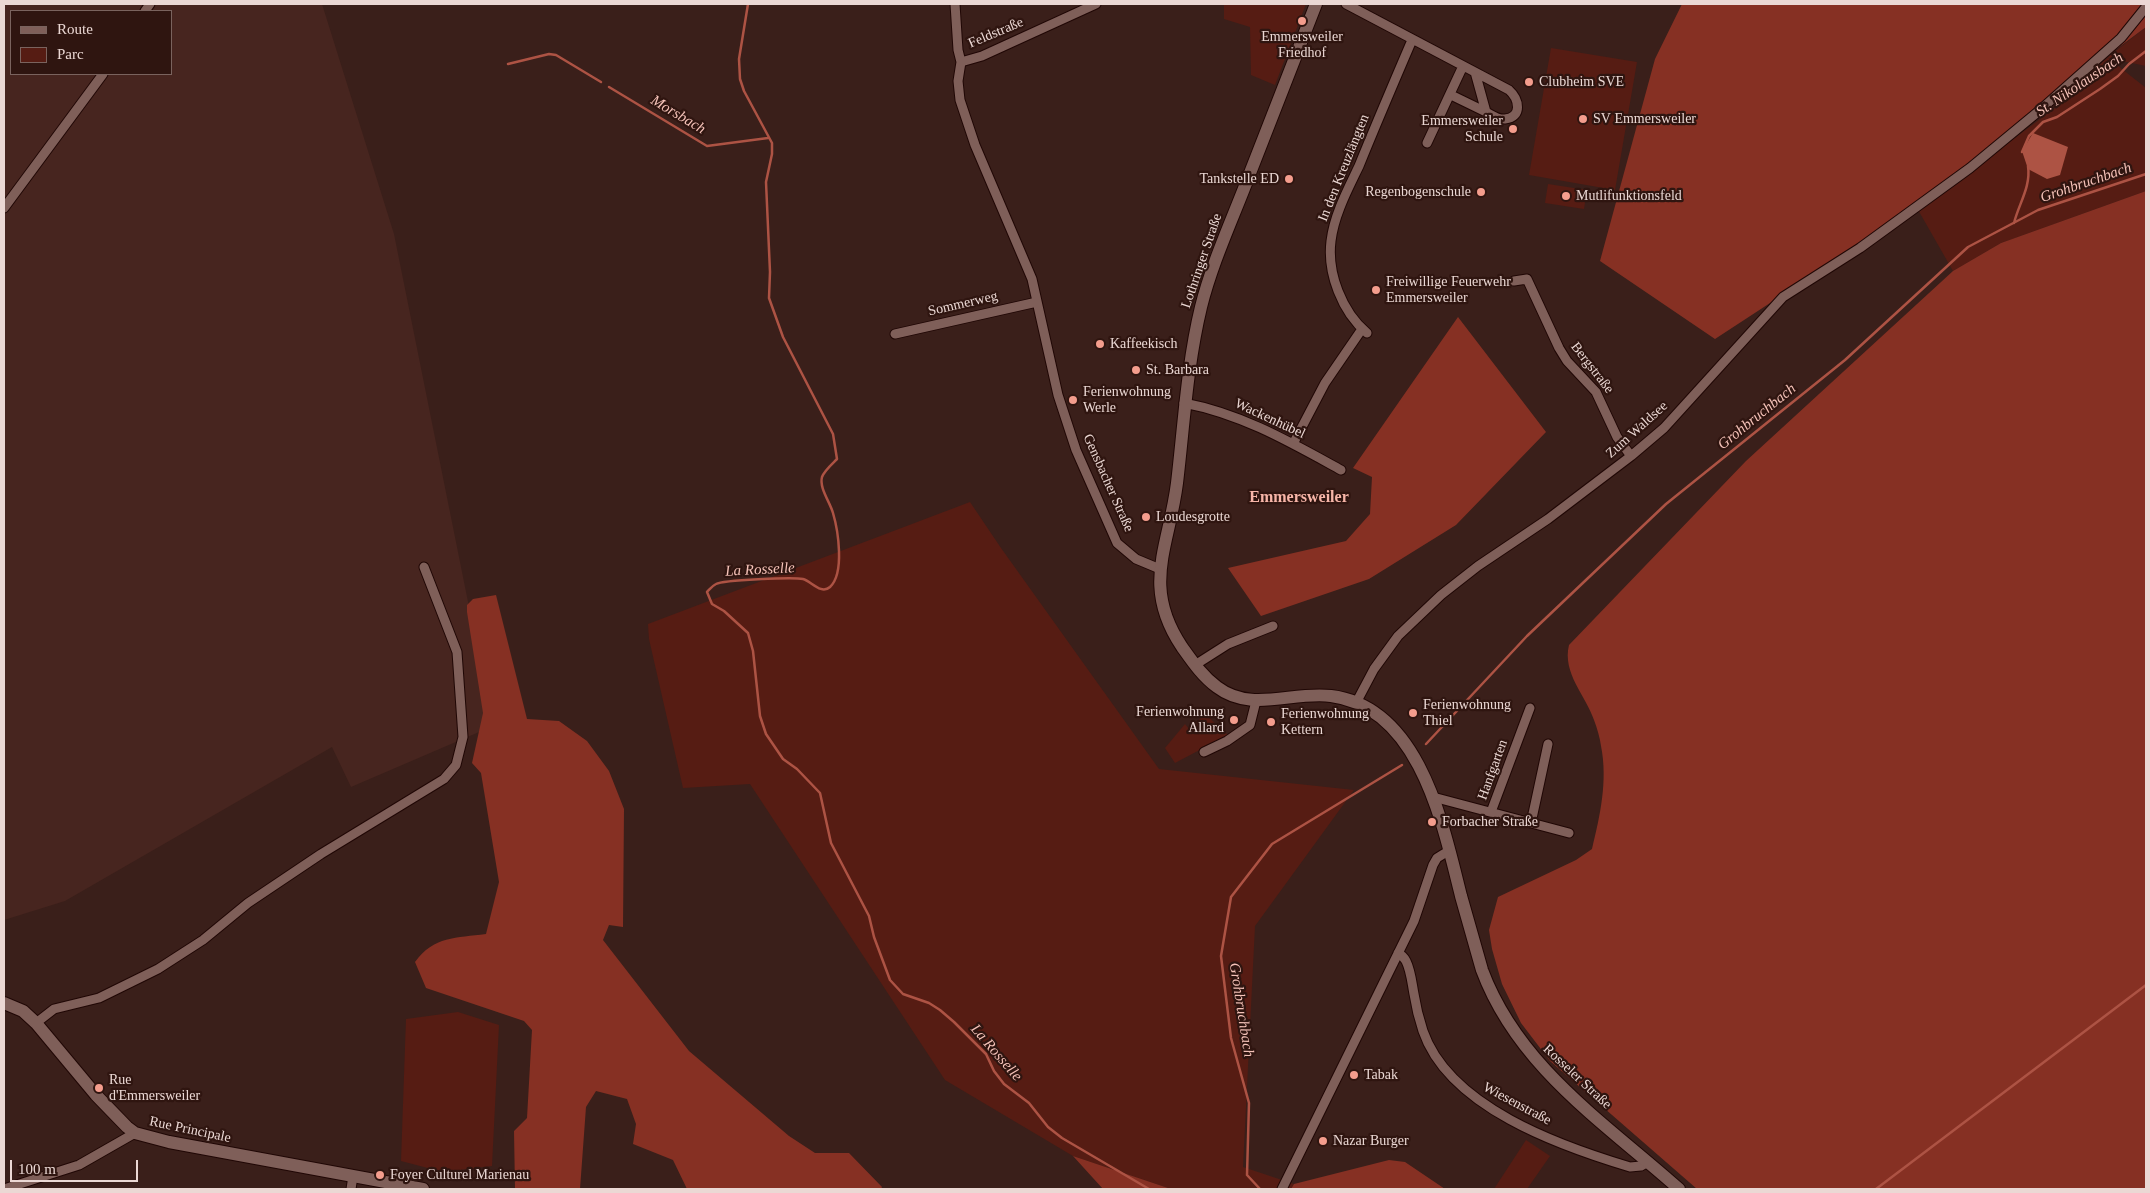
<!DOCTYPE html>
<html>
<head>
<meta charset="utf-8">
<style>
	body { margin:0 }
	#map { position:relative; width:2150px; height:1193px; overflow:hidden; background:#3a1f1a; font-family:"Times New Roman",serif }
	canvas { display:block }
	.frame { position:absolute; inset:0; border:5px solid #ebd8d4; pointer-events:none }
	.legend { position:absolute; left:10px; top:10px; width:162px; height:65px; box-sizing:border-box; background:#2f1510; border:1px solid #7a635e; margin:0; padding:6px 9px; list-style:none; font-size:15px; color:#ebd8d4 }
	.legend li { display:flex; align-items:center; gap:10px; height:25px }
	.legend b { width:25px; border:1px solid #7a635e }
	.scale { position:absolute; left:10px; top:1160px; width:128px; height:22px; box-sizing:border-box; border:2px solid #ebd8d4; border-top:0; padding-left:6px; font-size:15px; line-height:18px; white-space:nowrap; color:#ebd8d4; -webkit-text-stroke:4px #2f1510; paint-order:stroke }
</style>
</head>
<body>
<div id="map">
<canvas width="2150" height="1193"></canvas>
<div class="frame"></div>
<ul class="legend">
<li><b style="height:6px;background:#7f5f59"></b>Route</li>
<li><b style="height:14px;background:#561c13"></b>Parc</li>
</ul>
<div class="scale">100 m</div>
</div>
<script>
const ctx = document.querySelector('canvas').getContext('2d');
ctx.lineJoin = 'round';
function fillPath(path, color) { ctx.fillStyle = color; ctx.fill(path, 'evenodd'); }
function trace(path, color, width, dash) { ctx.strokeStyle = color; ctx.lineWidth = width; ctx.lineCap = dash ? 'butt' : 'round'; ctx.setLineDash(dash || []); ctx.stroke(path); }
function label(font, color, halo, rows, align = 'center') {
  ctx.font = font + ' "Times New Roman",serif'; ctx.lineWidth = 4.5; ctx.setLineDash([]); ctx.textBaseline = 'middle'; ctx.strokeStyle = halo; ctx.fillStyle = color; for (const [text, x, y, turn = 0] of rows) {
    ctx.save(); ctx.translate(x, y); ctx.rotate((+turn || 0) * Math.PI / 180); ctx.textAlign = isNaN(turn) ? turn : align; if (halo) ctx.strokeText(text, 0, 0); ctx.fillText(text, 0, 0); ctx.restore();
  }
}
const built = new Path2D(`
	M4,4H322L394,234L493,726L351,787L332,747L65,901L4,920ZM11,11H171V74H11Z`);
const green = new Path2D(`
	M1224,4H1306L1275,85L1251,75L1250,27L1224,19Z
	M2146,27V66L2108,58L2146,88V191L2001,243L1953,271L1917,208L1968,173L2059,105L2107,58Z
	M1551,48L1637,62L1615,190L1529,175Z
	M1548,184L1587,190L1584,209L1545,203Z
	M970,502L1001,548L1159,769L1354,790L1255,926L1243,1167L1294,1184L1291,1189H1171L1073,1156L945,1080L750,784L683,788L649,639L648,624Z
	M1205,714L1228,735L1175,763L1165,748L1185,724L1189,729Z
	M458,1012L499,1025L492,1166L443,1172L401,1161L406,1019Z
	M1526,1140L1550,1156L1527,1189H1494Z`);
const forest = new Path2D(`
	M1682,4H2146V27L2071,83L2004,146L1969,173L1715,339L1600,261L1655,59Z
	M2146,191V1189H1697L1550,1061L1521,1023L1502,984L1492,949L1489,930L1498,897L1576,860L1592,849C1600,816 1608,781 1601,746C1600,738 1597,728 1594,720C1586,696 1562,673 1569,645L1746,461L1953,271L2001,243Z
	M1458,317L1546,432L1456,525L1369,579L1261,616L1228,568L1346,541L1370,514L1372,477L1353,468Z
	M496,595L527,719L559,721L587,741L609,771L624,809L623,927L609,925L603,940L689,1051L789,1136L815,1153H849L882,1187L881,1189H687L673,1160L633,1144L636,1124L627,1099L596,1091L586,1107L580,1189H515L514,1131L527,1118L532,1030L524,1021L426,988L415,962C434,936 456,938 486,934L499,882L481,773L472,763L483,713L467,612V605L473,599Z
	M1073,1156L1171,1189H1103Z
	M1389,1160L1405,1162L1445,1189H1291L1294,1184Z`);
const water = new Path2D(`
	M2033,133L2068,147L2060,175L2047,179L2028,169L2022,151Z`);
const stream = new Path2D(`
	M748,4L739,59L740,79L744,91L772,143V154L766,182L770,272L769,298L783,337L833,434L837,459C832,464 824,471 822,477C819,488 830,502 833,513C838,530 845,573 830,587C821,595 811,581 803,579C793,577 723,580 716,584C712,586 710,589 707,592L712,604L724,611L748,633L753,651L760,716L766,734L783,759L797,769L820,793L831,843L869,916L874,937L890,980L903,994L929,1003L940,1010L954,1022L986,1054L994,1071L1004,1084L1029,1103L1048,1127L1062,1138L1149,1189
	M508,64L549,54L556,55L601,82
	M609,87L707,146L768,138
	M2022,152L2029,136L2043,122L2057,117L2100,89L2118,76L2129,64L2146,51
	M2014,223C2019,203 2031,187 2028,166
	M1426,744L1527,636L1666,504L1845,360L1968,247L2038,210L2146,174
	M1260,1189L1247,1175L1249,1103L1231,1038L1221,956L1231,897L1272,844L1402,765
	M1876,1189L2146,985`);
const minor = new Path2D(`
	M955,4L958,50L961,62L958,81L960,100L975,145L1032,279L1058,395L1076,450L1117,543L1136,559L1160,569
	M1346,4L1509,90C1519,99 1523,117 1505,119C1498,120 1492,115 1486,112L1475,72
	M145,11L150,4
	M961,62L982,56L1096,4
	M1451,95L1486,112
	M1427,143L1463,66
	M4,208L103,74
	M1514,281L1527,279L1559,348L1567,361L1596,392L1617,437L1631,456
	M1367,333C1342,312 1327,273 1331,241C1334,215 1348,189 1359,166C1376,124 1394,82 1412,40
	M895,334L1037,302
	M1184,403C1242,414 1290,442 1341,470
	M1293,444L1325,383L1362,329
	M1195,665L1228,644L1273,626
	M1356,703L1374,669L1398,636L1441,595L1478,566L1548,519L1631,456L1664,428L1783,297L1860,248L1970,168L2039,111L2121,38L2146,7
	M1204,752L1227,741L1250,725L1256,701
	M1433,797L1569,833
	M1491,812L1530,708
	M1531,823L1548,744
	M1398,953C1402,955 1404,957 1406,961C1411,971 1412,984 1414,994C1416,1007 1419,1019 1423,1031C1449,1107 1560,1146 1630,1167L1641,1166L1648,1162
	M36,1023L54,1009L99,998L158,969L203,940L248,903L321,854L444,779L456,765L463,737L457,652L424,567
	M4,1189L79,1165L135,1133
	M351,1189L353,1176
	M1282,1189L1414,921L1433,865L1437,858L1450,850`);
const secondary = new Path2D(`
	M1316,4C1292,66 1267,128 1243,191C1228,229 1211,267 1201,307C1187,365 1184,424 1177,483C1169,547 1141,586 1182,647C1192,661 1202,676 1217,687C1251,713 1292,691 1331,696C1420,707 1443,825 1461,896C1468,921 1475,945 1482,970C1518,1067 1605,1123 1679,1189
	M4,1003L23,1011L36,1023L96,1095L127,1127L135,1133L169,1142L423,1189`);
const markers = [
	[1302,21,5,"#f49d8d"],
	[1529,82,5,"#f49d8d"],
	[1583,119,5,"#f49d8d"],
	[1513,129,5,"#f49d8d"],
	[1289,179,5,"#f49d8d"],
	[1481,192,5,"#f49d8d"],
	[1566,196,5,"#f49d8d"],
	[1376,290,5,"#f49d8d"],
	[1100,344,5,"#f49d8d"],
	[1136,370,5,"#f49d8d"],
	[1073,400,5,"#f49d8d"],
	[1146,517,5,"#f49d8d"],
	[1413,713,5,"#f49d8d"],
	[1234,720,5,"#f49d8d"],
	[1271,722,5,"#f49d8d"],
	[1432,822,5,"#f49d8d"],
	[1354,1075,5,"#f49d8d"],
	[99,1088,5,"#f49d8d"],
	[1323,1141,5,"#f49d8d"],
	[380,1175,5,"#f49d8d"]
];
const streetNames = [
	["Feldstraße",996,33,-23],
	["In den Kreuzlängten",1344,168,-68],
	["Lothringer Straße",1202,261,-71],
	["Sommerweg",963,304,-13],
	["Bergstraße",1592,368,52],
	["Wackenhübel",1270,419,25],
	["Zum Waldsee",1637,430,-42],
	["Gensbacher Straße",1108,483,66],
	["Hanfgarten",1493,770,-70],
	["Rosseler Straße",1577,1077,43],
	["Wiesenstraße",1517,1104,28],
	["Rue Principale",190,1130,12]
];
const poiNames = [
	["Emmersweiler",1302,37,"center"],
	["Friedhof",1302,53,"center"],
	["Clubheim SVE",1539,82],
	["SV Emmersweiler",1593,119],
	["Emmersweiler",1503,121,"right"],
	["Schule",1503,137,"right"],
	["Tankstelle ED",1279,179,"right"],
	["Regenbogenschule",1471,192,"right"],
	["Mutlifunktionsfeld",1576,196],
	["Freiwillige Feuerwehr",1386,282],
	["Emmersweiler",1386,298],
	["Kaffeekisch",1110,344],
	["St. Barbara",1146,370],
	["Ferienwohnung",1083,392],
	["Werle",1083,408],
	["Loudesgrotte",1156,517],
	["Ferienwohnung",1423,705],
	["Thiel",1423,721],
	["Ferienwohnung",1224,712,"right"],
	["Allard",1224,728,"right"],
	["Ferienwohnung",1281,714],
	["Kettern",1281,730],
	["Forbacher Straße",1442,822],
	["Tabak",1364,1075],
	["Rue",109,1080],
	["d'Emmersweiler",109,1096],
	["Nazar Burger",1333,1141],
	["Foyer Culturel Marienau",390,1175]
];
const waterNames = [
	["St. Nikolausbach",2080,85,-34],
	["Morsbach",678,115,31],
	["Grohbruchbach",2086,183,-19],
	["Grohbruchbach",1757,417,-39],
	["La Rosselle",760,570,-3],
	["Grohbruchbach",1241,1010,81],
	["La Rosselle",996,1053,49]
];
const quarterNames = [
	["Emmersweiler",1299,498]
];
fillPath(built, '#47251f');
fillPath(green, '#561c13');
fillPath(forest, '#863023');
fillPath(water, '#ad5344');
trace(stream, '#ad5344', 2.5);
trace(minor, '#200705', 11);
trace(secondary, '#200705', 14);
trace(minor, '#7f5f59', 9);
trace(secondary, '#7f5f59', 12);
for (const [x, y, r, color] of markers) { const dot = new Path2D(); dot.arc(x, y, r, 0, 2 * Math.PI); ctx.fillStyle = color; ctx.fill(dot); trace(dot, '#2f1510', 2); }
label('14px', '#ebd8d4', '#2f1510', streetNames);
label('14px', '#ebd8d4', '#2f1510', poiNames, 'left');
label('italic 15px', '#f5c2b8', '#2f1510', waterNames);
label('bold 16px', '#f7b5a8', '#2f1510', quarterNames);
</script>
</body>
</html>
